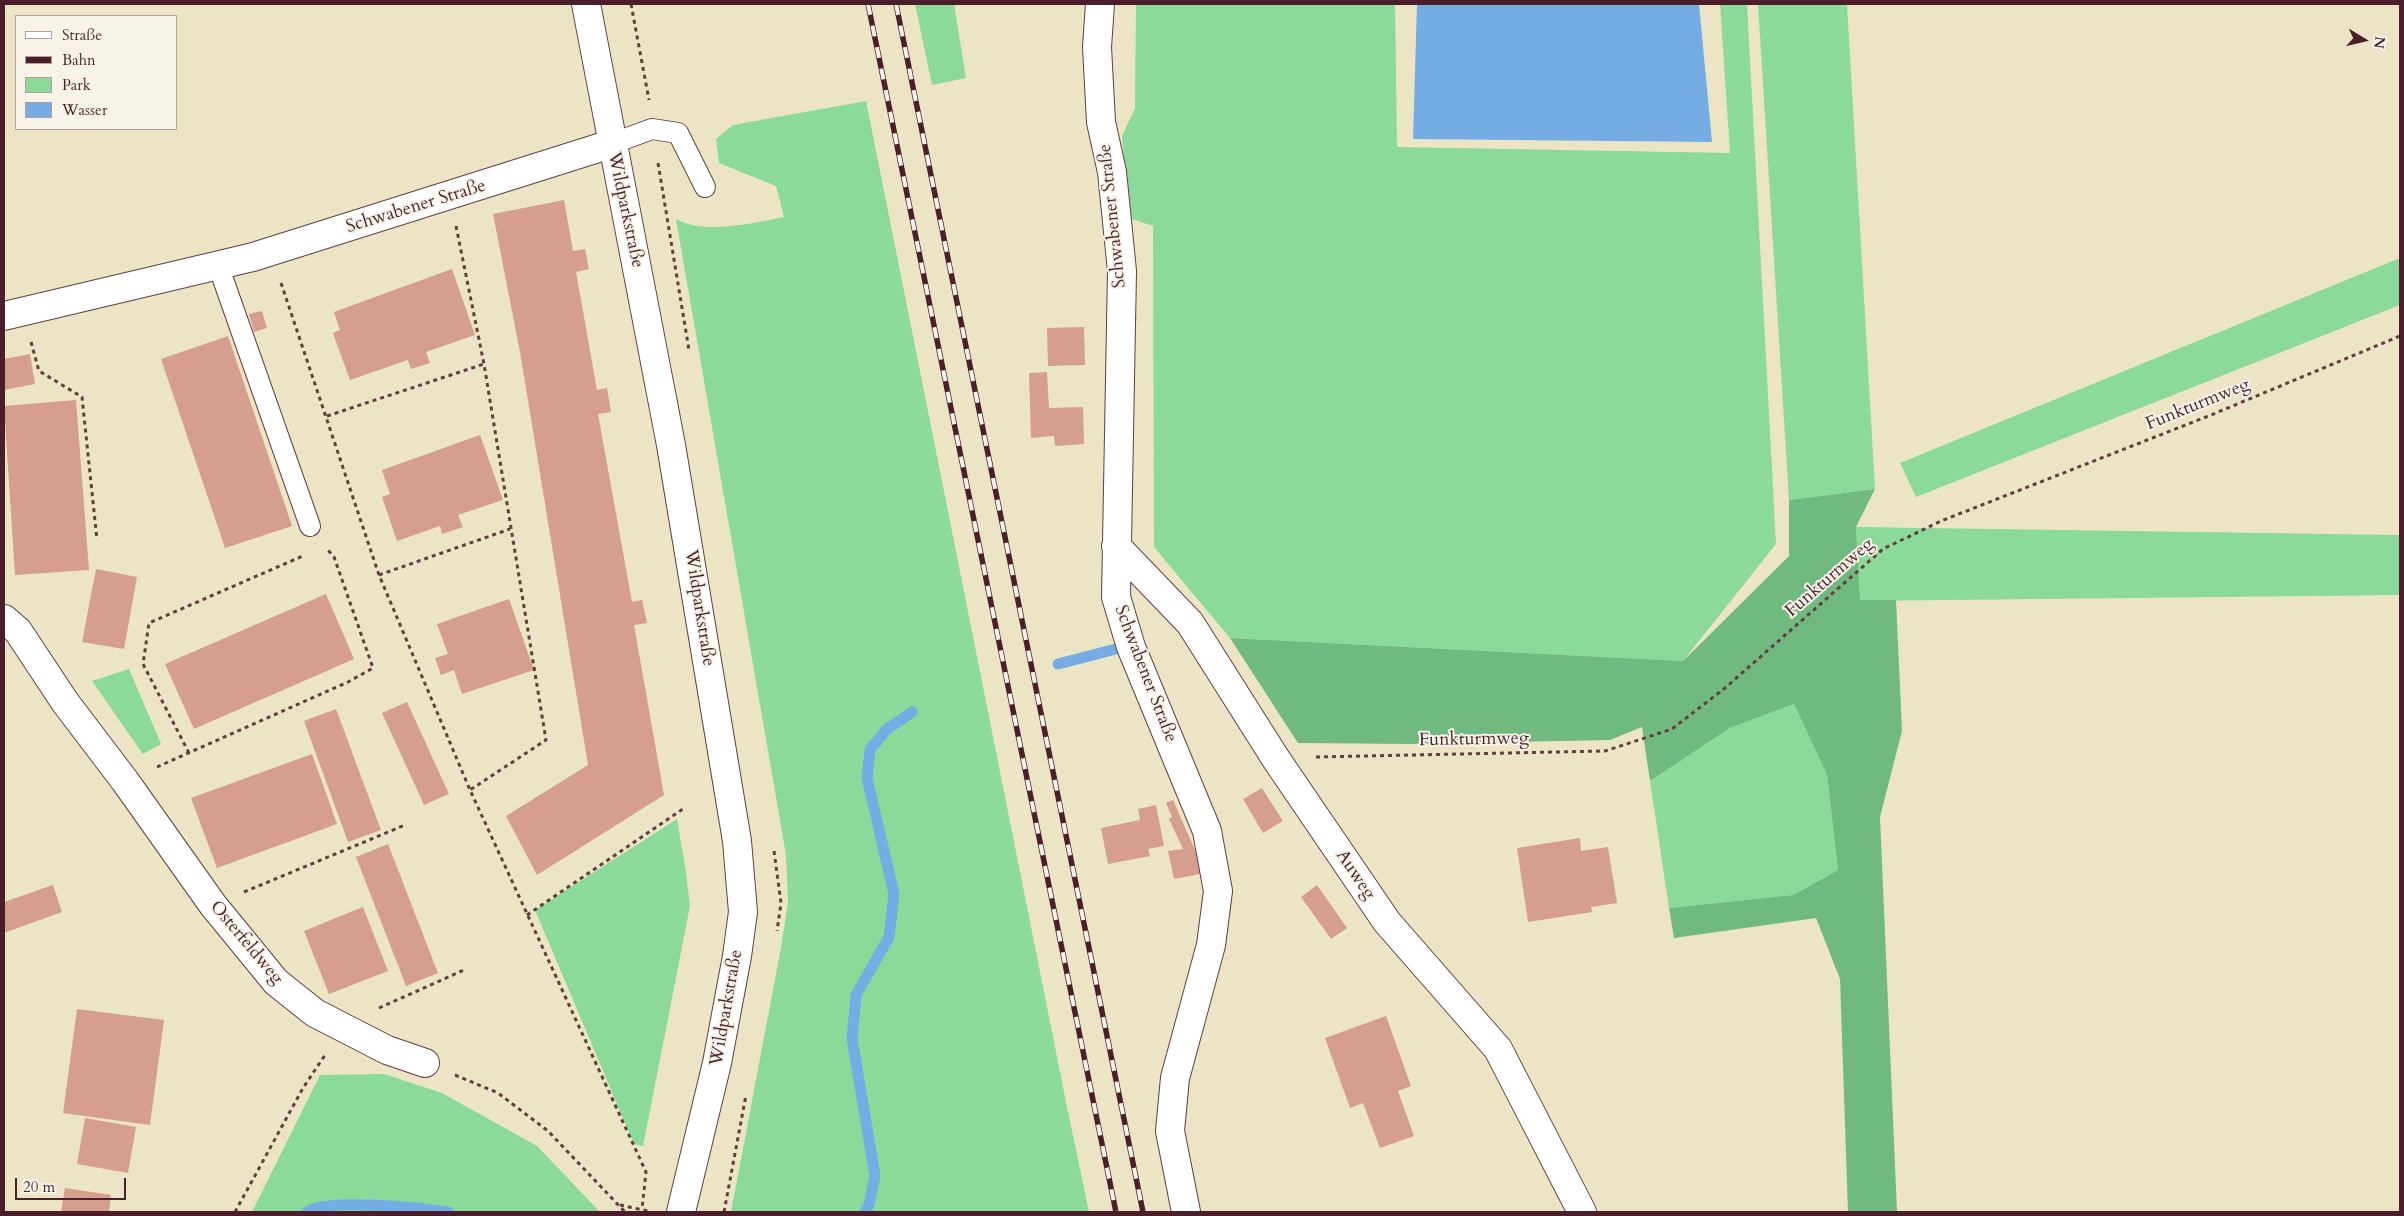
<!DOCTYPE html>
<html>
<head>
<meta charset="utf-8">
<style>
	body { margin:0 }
	#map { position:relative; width:2404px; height:1216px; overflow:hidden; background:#ebe4c5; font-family:Cardo,serif }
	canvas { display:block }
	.frame { position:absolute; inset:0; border:5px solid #4a1f2b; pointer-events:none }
	.legend { position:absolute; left:15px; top:15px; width:162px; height:115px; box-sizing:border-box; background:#f7f3e8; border:1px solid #b29e9c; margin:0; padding:6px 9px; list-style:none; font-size:15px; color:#4a1f2b }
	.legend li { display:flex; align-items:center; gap:10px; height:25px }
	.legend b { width:25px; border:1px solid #b29e9c }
	.north { position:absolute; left:2339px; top:15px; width:50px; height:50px; -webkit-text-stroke:4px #f7f3e8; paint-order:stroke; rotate:99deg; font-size:14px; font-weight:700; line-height:20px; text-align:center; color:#4a1f2b }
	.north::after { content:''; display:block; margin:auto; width:18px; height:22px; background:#4a1f2b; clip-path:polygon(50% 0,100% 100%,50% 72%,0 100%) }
	.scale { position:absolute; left:15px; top:1178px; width:111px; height:22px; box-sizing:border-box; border:2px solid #4a1f2b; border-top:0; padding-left:6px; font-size:15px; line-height:18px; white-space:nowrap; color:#4a1f2b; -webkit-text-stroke:4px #f7f3e8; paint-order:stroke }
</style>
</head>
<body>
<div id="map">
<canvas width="2404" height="1216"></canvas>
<div class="frame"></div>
<ul class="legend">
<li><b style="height:6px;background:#fff"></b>Straße</li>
<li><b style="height:6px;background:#4a1f2b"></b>Bahn</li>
<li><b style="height:14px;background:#8bda99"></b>Park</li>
<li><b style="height:14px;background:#76ace4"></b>Wasser</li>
</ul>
<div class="north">N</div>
<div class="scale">20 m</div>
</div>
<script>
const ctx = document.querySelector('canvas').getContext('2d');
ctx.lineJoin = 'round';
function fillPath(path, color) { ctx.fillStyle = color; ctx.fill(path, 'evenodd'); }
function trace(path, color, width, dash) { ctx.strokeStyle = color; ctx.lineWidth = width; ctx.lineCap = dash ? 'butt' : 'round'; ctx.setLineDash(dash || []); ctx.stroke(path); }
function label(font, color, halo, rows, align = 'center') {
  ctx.font = font + ' Cardo,serif'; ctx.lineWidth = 4; ctx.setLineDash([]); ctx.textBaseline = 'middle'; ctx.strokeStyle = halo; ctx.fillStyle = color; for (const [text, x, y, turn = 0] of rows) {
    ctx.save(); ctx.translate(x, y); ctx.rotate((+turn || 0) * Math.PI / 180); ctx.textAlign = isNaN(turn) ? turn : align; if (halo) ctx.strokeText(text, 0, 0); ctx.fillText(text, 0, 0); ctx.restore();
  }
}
const green = new Path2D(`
	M915,4H954L966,78L932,85Z
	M1136,4H1395L1397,147L1730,153L1720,4H1747L1776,544L1683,661L1230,638L1154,547L1153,226L1129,218L1122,136L1135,108Z
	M1758,4H1847L1875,489L1789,500Z
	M866,101L1068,1112L1089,1212H731L780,953L788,903L786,855L676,219C704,235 753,223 784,217L776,186L719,163L716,139L733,125Z
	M2400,258V305L1916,497L1900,463Z
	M1856,527L2400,535V595L1860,601Z
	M129,669L161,744L143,754L92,681Z
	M1794,704L1827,775L1838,870L1793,895L1669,908L1650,781L1730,728Z
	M677,819L686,872L690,906L643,1146L634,1144L535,910Z
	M384,1074L442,1093L537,1146L600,1212H252L320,1075Z`);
const forest = new Path2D(`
	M1875,489L1856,527L1860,600H1896L1902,731L1880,817L1897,1212H1848L1840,979L1816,918L1674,938L1669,908L1793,895L1838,870L1827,775L1794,704L1730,728L1650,781L1642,727L1610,740L1412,744L1298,743L1230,638L1683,661L1789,556V500Z`);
const water = new Path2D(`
	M1417,4H1699L1712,142L1413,139Z`);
const stream = new Path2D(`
	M1058,664L1116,649
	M307,1212C325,1198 422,1208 448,1212
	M865,1212L869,1205L875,1176L852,1039L856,995L889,937L894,894L867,778L870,750L886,730L912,712`);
const building = new Path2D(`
	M564,200L573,251L585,249L589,269L576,272L597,390L607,388L611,412L598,414L632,602L642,600L647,623L634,625L664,795L537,875L506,816L588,765L520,352L493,214Z
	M452,269L475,335L426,352L430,363L411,369L408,360L350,380L333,333L340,330L334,312Z
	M262,311L267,328L254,332L249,314Z
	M1084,327L1085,365L1048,366L1047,328Z
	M228,336L292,526L225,548L161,359Z
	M30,354L35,384L4,390V359Z
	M1047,372L1049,408L1083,407L1084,444L1055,446L1054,436L1031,438L1029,373Z
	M76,400L89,570L15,575L4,406Z
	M480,435L503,500L458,515L463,527L442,534L440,526L397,541L382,497L390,494L382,470Z
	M96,569L137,577L124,649L82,642Z
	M326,594L354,659L194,729L165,664Z
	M509,599L534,670L462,694L454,670L441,675L435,658L448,654L437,624Z
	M407,702L449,794L424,805L382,713Z
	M336,709L381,830L348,842L304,721Z
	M312,754L337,824L217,868L191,798Z
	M1262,788L1283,821L1263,833L1243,799Z
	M1173,800L1205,873L1174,879L1168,851L1183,849L1169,819L1172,817L1166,803Z
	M1156,805L1164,846L1148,849L1150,856L1108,864L1101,828L1140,820L1138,809Z
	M1580,838L1581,851L1608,847L1617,903L1591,907L1592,912L1528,922L1517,848Z
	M388,844L438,973L406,986L356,857Z
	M53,885L62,912L4,933V902Z
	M1317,885L1347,928L1331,939L1301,897Z
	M363,907L388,971L329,994L304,931Z
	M77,1009L164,1020L150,1125L63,1113Z
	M1386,1016L1411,1086L1398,1091L1414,1136L1380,1148L1363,1103L1350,1108L1325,1038Z
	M85,1118L136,1127L128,1173L77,1164Z
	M65,1188L111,1195L109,1212H61Z`);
const path = new Path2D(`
	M631,4L649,100
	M658,163L689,350
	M456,226L484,364L546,740L470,790
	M281,283L379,575L470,790L646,1172L642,1209
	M31,342L39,371L82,397L97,540
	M327,416L484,364
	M379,575L510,529
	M189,753L143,664L149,623L305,555
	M1316,757L1605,751L1672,729L1725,688L1883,549L1941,521L2211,415L2400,336
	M157,767L348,682L373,668L334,557L327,549
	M774,851L781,903L777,931
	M244,892L405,825
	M527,915L683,809
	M379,1008L464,970
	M455,1075L498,1093L548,1131L625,1212
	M620,1205L648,1211
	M235,1212L303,1088L325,1055
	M724,1212L746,1095`);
const lane = new Path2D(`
	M611,144L652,129L678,133L705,187
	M218,265L310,526`);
const street = new Path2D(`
	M586,4L671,445L737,841L743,912L737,956L717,1063L681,1212
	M1100,4L1097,47L1101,122L1112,172L1122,271L1116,597L1131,647L1207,831L1218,891L1211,945L1175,1078L1170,1131L1186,1212
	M4,316L253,257L611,144
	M1116,546L1190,623L1276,759L1387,922L1498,1049L1582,1212
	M4,619L18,631L65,702L125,781L213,905L276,982L315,1013L387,1050L425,1063`);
const rail = new Path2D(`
	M868,4L1116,1212
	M896,4L1143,1212`);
const streetNames = [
	["Schwabener Straße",416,207,-17],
	["Wildparkstraße",625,210,78],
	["Schwabener Straße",1113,216,-96],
	["Funkturmweg",2198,405,-22],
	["Funkturmweg",1830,578,-41],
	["Wildparkstraße",699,608,81],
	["Schwabener Straße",1145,674,69],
	["Funkturmweg",1474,740,-1],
	["Auweg",1355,875,56],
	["Osterfeldweg",246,943,50],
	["Wildparkstraße",727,1008,-80]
];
fillPath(green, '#8bda99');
fillPath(forest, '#70ba81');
fillPath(water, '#76ace4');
trace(stream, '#76ace4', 11);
fillPath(building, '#d59e8e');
trace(lane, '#623d42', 22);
trace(street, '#623d42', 30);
trace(path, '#623d42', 3, [4, 4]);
trace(lane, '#fff', 20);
trace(street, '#fff', 28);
trace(rail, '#4a1f2b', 5.5);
trace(rail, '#f7f3e8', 4, [11]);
label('18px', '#4a1f2b', '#f7f3e8', streetNames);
</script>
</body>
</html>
